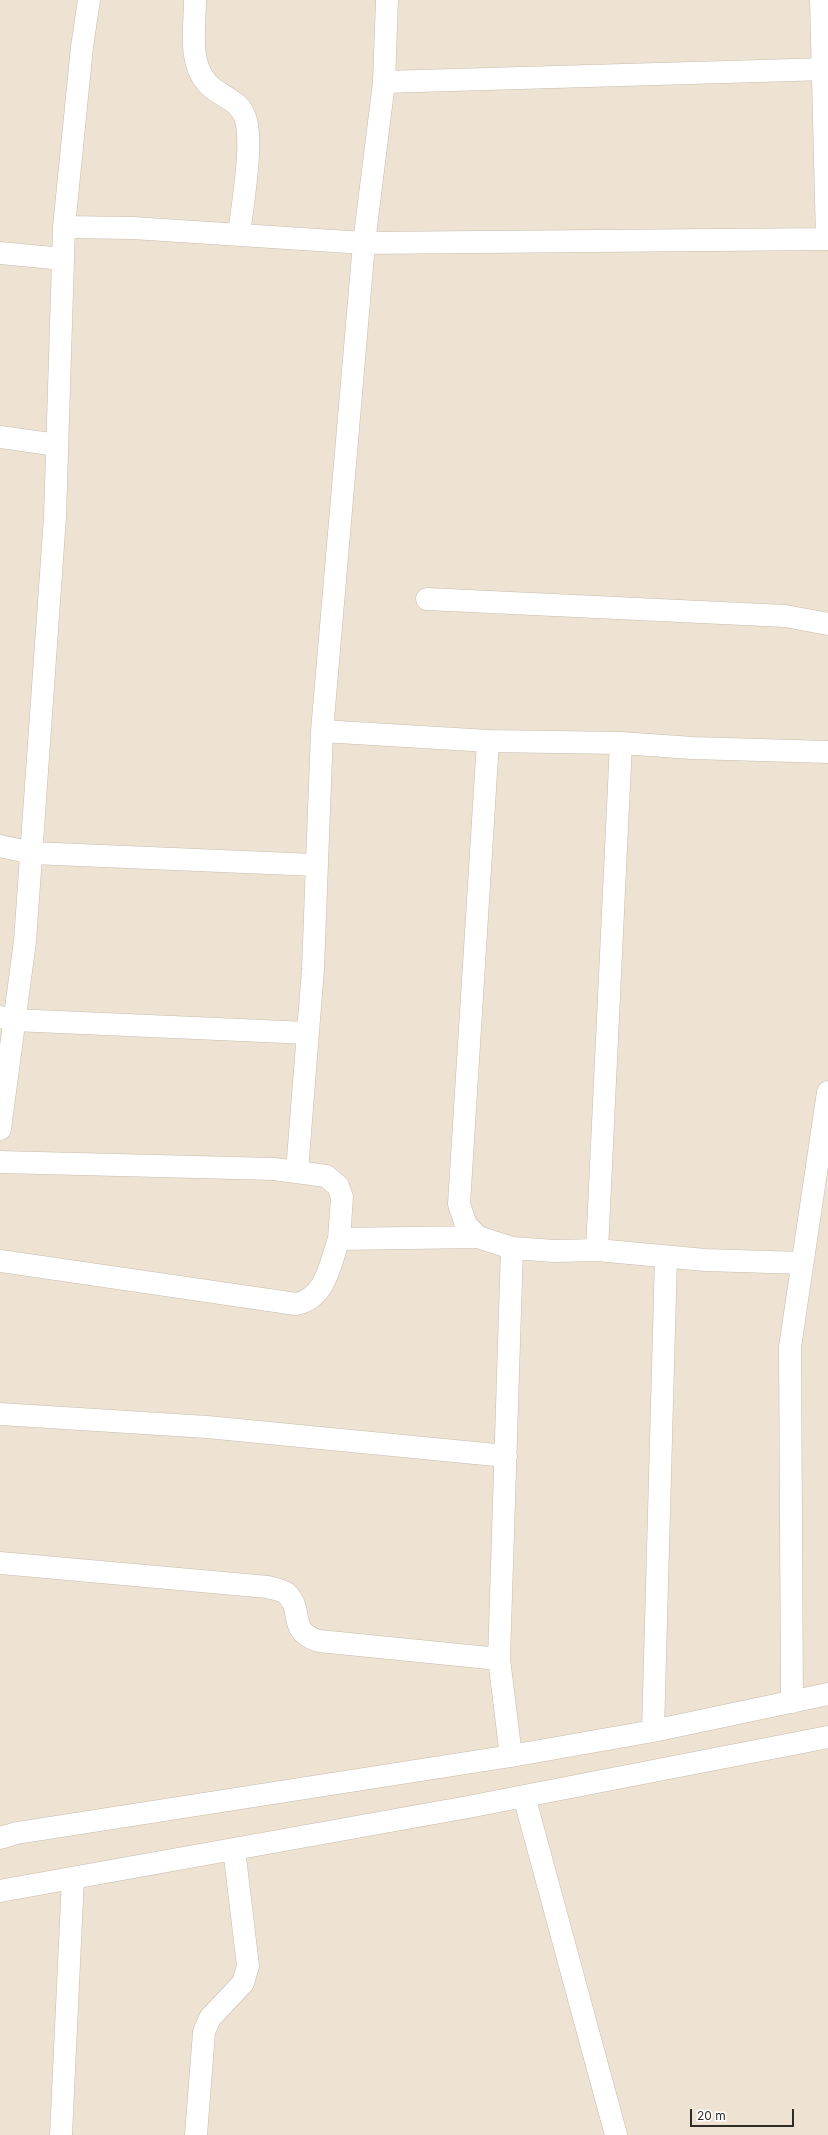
<!DOCTYPE html>
<html>
<head>
<meta charset="utf-8">
<style>
	body { margin:0 }
	#map { position:relative; width:828px; height:2135px; overflow:hidden; background:#eee2d3; font-family:Inter,sans-serif }
	canvas { display:block }
	.scale { position:absolute; left:690px; top:2109px; width:104px; height:18px; box-sizing:border-box; border:2px solid #302c26; border-top:0; padding-left:5px; font-size:12px; line-height:14px; white-space:nowrap; color:#302c26; -webkit-text-stroke:3px #fff; paint-order:stroke }
</style>
</head>
<body>
<div id="map">
<canvas width="828" height="2135"></canvas>
<div class="scale">20 m</div>
</div>
<script>
const ctx = document.querySelector('canvas').getContext('2d');
ctx.lineJoin = 'round';
function trace(path, color, width, dash) { ctx.strokeStyle = color; ctx.lineWidth = width; ctx.lineCap = dash ? 'butt' : 'round'; ctx.setLineDash(dash || []); ctx.stroke(path); }
const minor = new Path2D(`
	M195,0C195,26 188,62 207,83C219,97 238,98 245,117C254,141 242,207 239,235
	M821,0L827,239
	M384,82L828,69
	M64,227L133,228L364,243L828,239
	M0,253L63,259
	M0,437L57,445
	M427,599L785,616L828,624
	M322,731L488,741L621,743L692,748L828,752
	M488,741L459,1204L466,1225L478,1237L512,1248L555,1251L597,1250L705,1260L802,1263
	M0,846L32,853L315,865
	M0,1017L14,1020L308,1033
	M0,1129L25,941L55,517L64,227L82,47L89,0
	M0,1162L274,1169L326,1176L338,1186L342,1197L339,1239
	M297,1171L313,969L322,731L364,243L384,82L387,0
	M512,1248L499,1659L511,1756L653,1731L828,1694
	M597,1250L621,743
	M0,1261L296,1304C326,1298 330,1264 339,1239L478,1237
	M0,1414L207,1427L506,1456
	M0,1563L268,1587C274,1589 282,1590 286,1593C305,1610 286,1631 319,1641L499,1659
	M792,1702L790,1347L828,1092
	M653,1731L666,1257
	M524,1796L616,2135
	M0,1838L17,1833L511,1756
	M0,1891L468,1807L828,1737
	M61,2135L73,1878
	M196,2135L204,2032L210,2018L243,1983L248,1966L234,1849`);
trace(minor, '#c7bbac', 23);
trace(minor, '#fff', 22);
</script>
</body>
</html>
